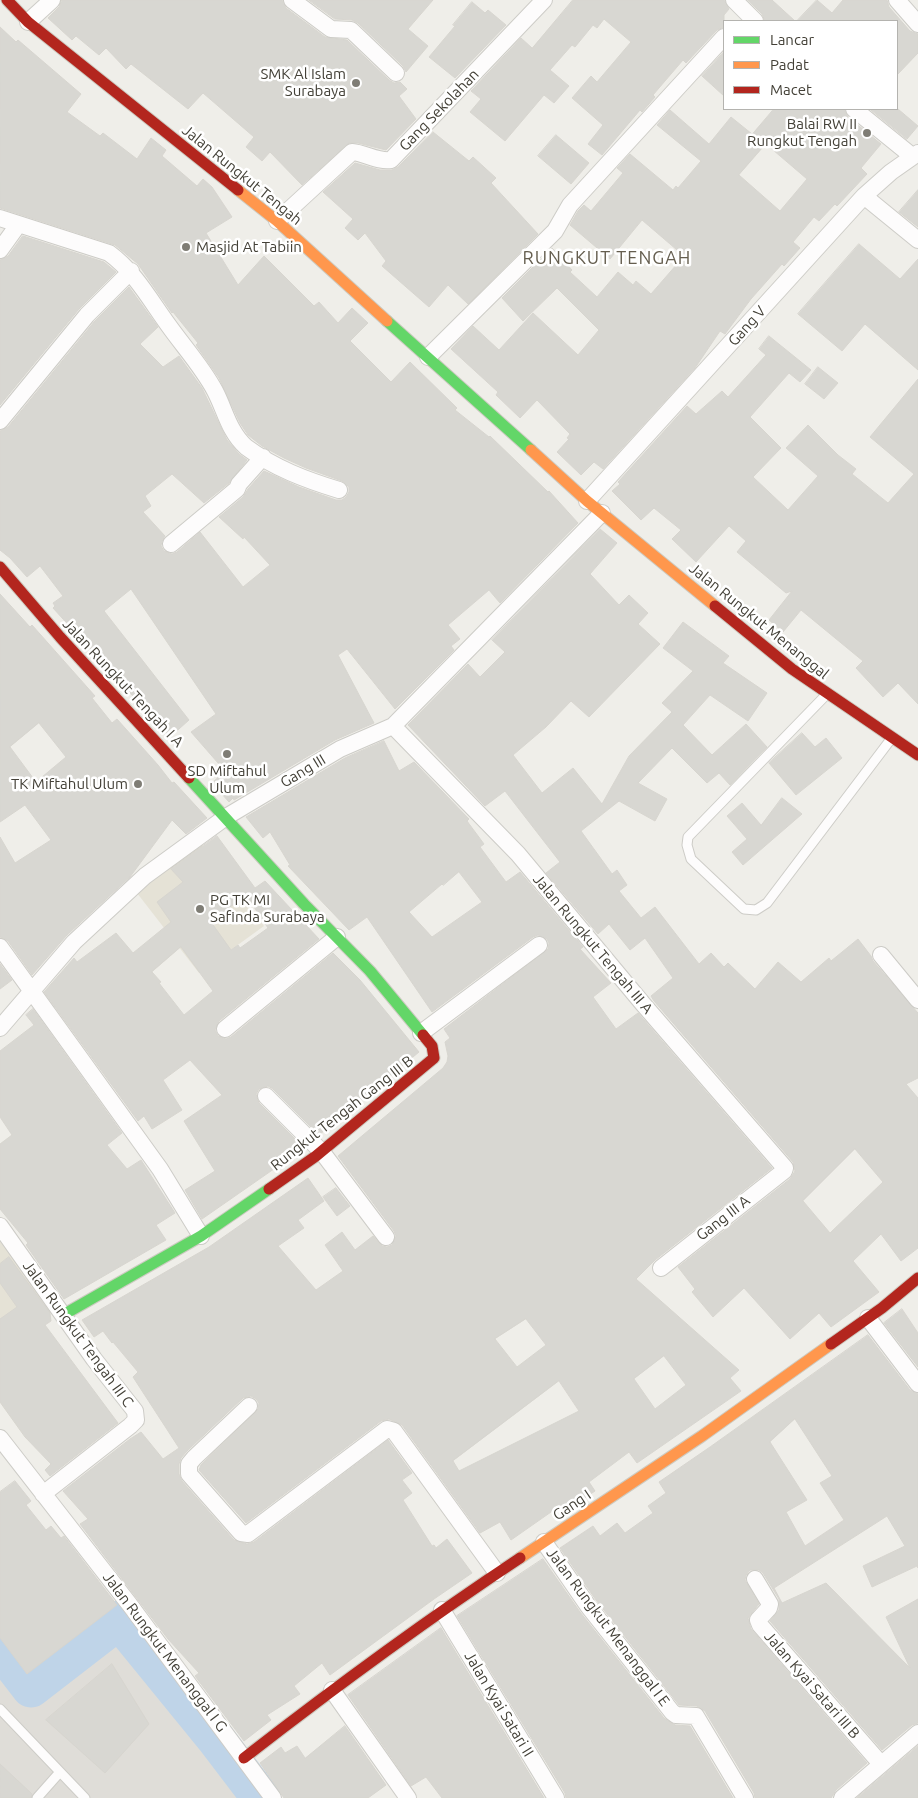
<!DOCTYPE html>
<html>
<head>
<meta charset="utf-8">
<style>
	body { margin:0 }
	#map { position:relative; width:918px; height:1798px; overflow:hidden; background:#efeee9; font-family:Ubuntu,sans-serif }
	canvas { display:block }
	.legend { position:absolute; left:723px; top:20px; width:175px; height:90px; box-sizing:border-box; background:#fff; border:1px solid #b4b3af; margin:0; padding:6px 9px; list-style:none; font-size:15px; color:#434037 }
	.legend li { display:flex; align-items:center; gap:10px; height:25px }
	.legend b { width:25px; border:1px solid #b4b3af }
</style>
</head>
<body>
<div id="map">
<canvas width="918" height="1798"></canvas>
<ul class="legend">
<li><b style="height:6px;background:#63d668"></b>Lancar</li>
<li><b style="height:6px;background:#ff974d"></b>Padat</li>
<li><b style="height:6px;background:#b3261e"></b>Macet</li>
</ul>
</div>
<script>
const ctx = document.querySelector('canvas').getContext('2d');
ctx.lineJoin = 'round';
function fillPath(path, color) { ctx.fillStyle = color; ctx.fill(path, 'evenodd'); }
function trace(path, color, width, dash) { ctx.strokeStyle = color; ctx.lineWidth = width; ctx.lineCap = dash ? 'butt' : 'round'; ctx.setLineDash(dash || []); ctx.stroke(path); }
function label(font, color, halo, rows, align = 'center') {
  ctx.font = font + ' Ubuntu,sans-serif'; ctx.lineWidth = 5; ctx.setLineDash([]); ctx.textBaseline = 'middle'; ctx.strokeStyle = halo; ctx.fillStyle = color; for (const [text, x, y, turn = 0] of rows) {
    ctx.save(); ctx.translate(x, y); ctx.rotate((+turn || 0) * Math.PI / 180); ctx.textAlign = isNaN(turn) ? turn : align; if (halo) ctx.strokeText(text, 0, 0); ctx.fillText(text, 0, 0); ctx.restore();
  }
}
const industrial = new Path2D(`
	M115,1627L244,1798H0V1668L26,1704Z`);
const education = new Path2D(`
	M200,842L264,926L199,973L137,893Z
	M0,1233L53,1311L0,1350Z`);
const river = new Path2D(`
	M0,1648L31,1688L119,1620L216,1739L261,1798`);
const building = new Path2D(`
	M62,0H282L286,8L325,37L347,40L389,80L394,83L400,82L407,89L399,96L416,119L386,150L358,143H349L302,185L270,152L262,161L246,147L254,137L203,93L188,109L131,64L126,69L106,48L99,55L76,36L72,40L48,18L59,7Z
	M309,0H433L408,29L428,46L406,72L403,66L358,23L352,20L335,19Z
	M573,0H724L729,9L724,15V27L717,30L686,63L683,60L653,95L655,97L642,112L640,110L602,155L588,144L603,125L572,98L591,76L597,82L631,42L604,19L597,28L593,25L575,47L572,45L550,70L569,86L554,103L544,95L505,141L470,112L481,99L471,91L521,38L532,48Z
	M748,0H772L795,21H765L762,14Z
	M817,0L832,13L843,0H887L889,7L910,31L918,34V53L897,75V21H797Z
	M472,2L485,13L488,10L506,25L455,78L429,57L455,26L453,25Z
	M0,27L16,42L18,40L81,94L67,112L100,136L103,133L137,159L151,138L166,150L162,156L197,186L203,179L212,187L232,217L206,233L238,285L264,256L314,306L319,302L338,323L352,308L368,323L350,341L391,382L410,362L457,408L455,410L489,437L490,436L548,492L549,491L578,523L500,603L489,590L448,625L460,639L451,646L454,650L395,709L347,649L338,655L374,723L335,740L234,800L233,798L229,802L212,783L225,771L191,732L216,714L131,589L104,611L189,720L170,737L53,608L55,606L53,603L63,596L40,566L27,577L10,558L0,550V431L8,427L94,322L129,287L158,327L140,344L163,367L179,356L202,388L227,440L239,454L247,460L229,483L204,503L172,474L145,496L151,506L143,512L165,536L162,541L161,546L164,551L172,554L177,552L200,532L243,587L270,565L244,537L243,539L219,517L243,497L248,489L264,471L299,487L336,500H342L346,497L349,492V487L342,481L306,468L284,458L262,446L248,435L240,423L219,378L196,345L198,343L173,312L172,313L138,264L115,245L0,208Z
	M724,52V96L702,76Z
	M774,109H844L848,117L881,144L861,168L867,174L837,206L835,204L819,221L814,217L793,242L800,248L784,266L782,264L751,299L725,334L720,331L695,368L603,469L594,462L581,475L557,452L569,439L567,438L570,434L537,400L520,418L496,395L498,392L451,349L473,326L499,350L533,313L578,355L599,330L557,288L523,321L502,298L552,248L572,270L570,272L597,297L618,272L633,285L636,281L651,294L684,256L642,220L610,259L570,225L578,211L584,205L591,211L623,173L617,168L630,154L673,190L676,186L678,188L701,161L657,125L670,110L709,144L731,117L752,134ZM766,144L807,179L780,211L739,175Z
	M870,109H898L918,126L907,139Z
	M433,132L469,161L473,157L496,178L491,183L538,234L468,304L448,285L429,307L382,266L386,261L365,233L358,240L345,228L353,219L323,192L355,163L380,170H392L398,167Z
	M556,135L589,163L571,184L538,156Z
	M918,190V227L899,212Z
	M23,236L104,262L116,272L79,309L0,405V260L8,256Z
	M859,244L900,279L918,259V370L865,324L842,351L798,314Z
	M769,336L811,370L800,382L789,373L750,417L781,448L753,477L788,510L818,476L786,448L808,425L838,455L856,469L852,474L888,503L914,474L870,437L918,379V704L898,683L883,697L856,668L863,661L801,610L783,632L769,620L792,591L786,593L737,552L746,541L729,526L696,562L672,539L681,530L654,508L641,520L612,491L620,484L618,482L687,406L696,414L722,391L728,397L766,355L759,349Z
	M818,367L838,383L824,399L805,384Z
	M600,529L617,543L590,574L619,605L629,595L648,613L638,624L660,644L589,717L571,701L546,727L513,755L542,793L573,768L602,804L629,756L672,712L662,703L693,671L663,648L683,622L729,656L723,663L767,693L748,721L710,695L683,725L712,755L746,724L767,747L730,785L719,773L707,783L672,748L638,783L667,799L655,821L619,801L581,831L612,874L617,870L627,885L619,891L641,918L655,907L699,964L711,953L724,967L728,963L755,989L778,962L801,982L829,958L831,961L858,939L871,956L873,961L918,1013V1078L906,1084L918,1098V1248L901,1261L881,1234L853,1261L879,1292L831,1327L819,1313L790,1339L744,1288L713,1317L692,1292L695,1289L678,1267L790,1179L795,1171L793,1162L654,1001L651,996L673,978L645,938L630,950L609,924L598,934L546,873L560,862L505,791L485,806L408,725L468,664L480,677L505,652L492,640ZM855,1149L883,1182L830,1233L803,1201Z
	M0,594L30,627L32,625L95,696L92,698L112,723L117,719L158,765L172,783L174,782L207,818L186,834L172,820L130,877L67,935L32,975L8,941L0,937V837L15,863L51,840L25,805L0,822ZM39,723L66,757L36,782L10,747Z
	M802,733L815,747L826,738L842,758L796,795L769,763Z
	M384,741L399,771L414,762L469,819L467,821L484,844L480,847L506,882L520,872L583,947L580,949L611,983L593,997L616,1029L638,1013L772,1168L655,1260L636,1279L739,1370L730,1378L741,1391L637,1463L629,1452L589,1482L595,1491L565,1511L561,1505L511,1540L500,1522L480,1533L402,1425L389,1419L381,1421L246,1523L199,1470L201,1465L258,1409L259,1403L256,1399L251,1396L243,1398L187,1451L181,1458L179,1464V1474L182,1481L234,1540L247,1544L254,1542L388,1440L412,1473L402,1480L412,1493L403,1500L432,1546L434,1545L436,1548L447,1539L472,1573L434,1599L330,1675L322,1663L294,1686L300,1694L267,1715L271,1720L244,1741L195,1676L199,1673L168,1639L80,1524L88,1519L63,1491L130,1439L141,1432L163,1459L179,1448L133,1377L138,1372L113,1342L112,1343L103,1331L94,1337L82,1320L209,1247L308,1178L324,1201L298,1220L304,1228L278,1246L316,1290L343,1271L325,1245L342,1232L355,1250L373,1236L382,1246L387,1247L392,1245L396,1236L394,1231L338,1156L443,1068L447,1062L448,1056L445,1042L450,1038L444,1029L548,949L549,943L547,939L538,935L533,937L432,1012L367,917L349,930L288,866L290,865L270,832L263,838L246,817L345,758ZM459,872L482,902L432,937L409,912L442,884L443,885ZM526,1319L546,1345L517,1367L495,1339ZM664,1356L686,1385L655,1409L634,1379ZM559,1381L579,1411L459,1471L453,1461Z
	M782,798L802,814L743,865L732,852L747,839L727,816L742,803L761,825Z
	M217,836L255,888L265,881L319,939L219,1021L215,1030L218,1036L226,1039L231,1037L333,953L360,980L419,1052L319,1135L273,1089L268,1086L259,1089L256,1094L259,1103L304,1148L202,1219L185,1190L215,1171L184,1121L222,1095L190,1060L163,1080L182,1110L152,1129L144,1116L138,1121L44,992L74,958L77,962L116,933L133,953L171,922L157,902L183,882L171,869ZM246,895L268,928L240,948L238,945L231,950L211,922ZM181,947L213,991L184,1015L159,983L161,982L152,972Z
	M0,964L12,980L0,989Z
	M33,1009L122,1133L107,1145L127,1169L141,1160L175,1213L156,1225L166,1240L64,1299L26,1245L28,1243L0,1209V1144L12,1135L0,1117V1051L34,1025L26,1015Z
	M336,1188L350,1206L337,1216L323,1197Z
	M9,1257L50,1313L51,1321L45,1325L118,1423L50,1476L45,1470L51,1464L25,1437L0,1402V1319L17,1307L0,1283V1264Z
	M902,1309L918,1333V1367L884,1323Z
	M868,1335L910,1390L918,1394V1568L917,1566L872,1587L863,1566L905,1546L887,1516L774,1588L782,1603L826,1583L910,1668L886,1617L918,1599V1723L912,1725L882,1750L770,1621L779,1610V1599L763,1573L759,1570H750L746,1575L745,1580L759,1604L748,1618L751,1629L867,1763L836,1790L831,1798H755L754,1793L705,1711L697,1706L679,1705L596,1600L560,1548L593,1526L600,1536L617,1523L625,1533L653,1513L648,1506L666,1493L659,1482L710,1447ZM795,1419L832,1476L820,1483L844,1520L805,1546L786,1512L807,1500L770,1442Z
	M15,1481L31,1501L26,1505L46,1530L51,1526L61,1538L64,1536L117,1605L27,1674L0,1638V1492Z
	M543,1559L580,1612L664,1718L675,1725L690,1726L733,1798H566L565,1793L457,1616Z
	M441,1628L544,1798H442L426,1777L411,1786L348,1695Z
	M112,1664L149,1724L105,1773L46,1720Z
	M345,1726L386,1785L368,1798H284L260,1763L281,1747L285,1753L297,1746L305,1758Z
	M918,1746V1798H857Z
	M0,1764L32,1794L31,1798H0Z`);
const lane = new Path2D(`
	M826,695L688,837L687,845L691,859L744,909L756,910L767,903L891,739
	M0,1709L85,1798
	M37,1798L60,1772`);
const street = new Path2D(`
	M292,0L331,29L351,30L396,73
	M734,0L755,21
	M897,0L918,24
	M28,22L52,0
	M854,109L912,156
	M864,196L918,240
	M0,218L109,253C135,272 150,300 169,326C184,347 203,368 215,391C225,410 229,432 246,447C274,468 306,480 339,490
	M277,221L352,152C365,153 378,162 391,160L544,0
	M0,250L18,225
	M428,357L555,231L570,205L724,37
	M0,421L87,315L131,271
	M587,501L864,196L891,172L918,153
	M171,544L237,489L239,484L263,457
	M393,726L518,854L643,1004L785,1168L784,1171L661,1268
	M0,947L160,1169L201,1236
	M881,955L918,1000
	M0,1028L74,942L145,876L226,817L340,749L393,726L602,513
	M225,1029L337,937
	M421,1033L539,945
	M266,1096L322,1152L386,1237
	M0,1226L94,1359L135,1411L136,1420L130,1426L43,1494
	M868,1318L918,1384
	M249,1406L194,1458L189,1464V1474L241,1533L248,1534L387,1429L394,1431L497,1573
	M0,1438L130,1605L273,1798
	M544,1542L588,1606L672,1712L676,1715L696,1716L745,1798
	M755,1579L770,1604L769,1608L758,1620L760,1625L881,1764
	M442,1610L556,1798
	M332,1690L408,1798
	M842,1798L918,1733`);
const fast = new Path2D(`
	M387,321L531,450
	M189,778L304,904L370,971L423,1035
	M63,1315L201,1236L269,1189`);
const slow = new Path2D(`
	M238,190L277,221L387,321
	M531,450L587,501L715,606
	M520,1558L702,1436L831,1344`);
const jam = new Path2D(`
	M7,0L28,22L238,190
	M0,567L60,637L189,778
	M715,606L792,669L918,755
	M269,1189L316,1156L434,1058L432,1046L423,1035
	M831,1344L882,1308L918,1278
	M244,1758C334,1688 425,1621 520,1558`);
const markers = [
	[356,83,5,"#7f7d75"],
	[867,133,5,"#7f7d75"],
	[186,247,5,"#7f7d75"],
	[227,754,5,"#7f7d75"],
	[138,784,5,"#7f7d75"],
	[200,909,5,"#7f7d75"]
];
const poiNames = [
	["SMK Al Islam",346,74],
	["Surabaya",346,91],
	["Balai RW II",857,124],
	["Rungkut Tengah",857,141],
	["Masjid At Tabiin",196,247,"left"],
	["SD Miftahul",227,771,"center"],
	["Ulum",227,788,"center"],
	["TK Miftahul Ulum",128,784],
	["PG TK MI",210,900,"left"],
	["Safinda Surabaya",210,917,"left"]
];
const streetNames = [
	["Gang Sekolahan",439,110,-46],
	["Jalan Rungkut Tengah",242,175,39],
	["Gang V",747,326,-48],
	["Jalan Rungkut Menanggal",759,621,39],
	["Jalan Rungkut Tengah I A",123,683,47],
	["Gang III",303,771,-31],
	["Jalan Rungkut Tengah III A",593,944,50],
	["Rungkut Tengah Gang III B",342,1113,-38],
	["Gang III A",723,1218,-38],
	["Jalan Rungkut Tengah III C",78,1334,54],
	["Gang I",572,1505,-34],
	["Jalan Rungkut Menanggal I E",608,1627,53],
	["Jalan Rungkut Menanggal I G",165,1652,53],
	["Jalan Kyai Satari III B",812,1685,49],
	["Jalan Kyai Satari II",499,1704,59]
];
const quarterNames = [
	["RUNGKUT TENGAH",607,258]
];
fillPath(industrial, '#dfddd8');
fillPath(education, '#e5e2d6');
trace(river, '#bfd4e8', 39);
fillPath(building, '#d8d7d2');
trace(building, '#d7d5cf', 1);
trace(lane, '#cdccc7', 11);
trace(street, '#cdccc7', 18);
trace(fast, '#cdcbc1', 13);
trace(slow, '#cdcbc1', 13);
trace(jam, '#cdcbc1', 13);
trace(lane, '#fdfcfc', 9);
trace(street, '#fdfcfc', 16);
trace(fast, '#63d668', 11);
trace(slow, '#ff974d', 11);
trace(jam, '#b3261e', 11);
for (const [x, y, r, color] of markers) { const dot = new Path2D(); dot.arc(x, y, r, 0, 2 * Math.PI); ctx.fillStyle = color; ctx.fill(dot); trace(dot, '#fff', 2); }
label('15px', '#434037', '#fff', poiNames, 'right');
label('15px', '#434037', '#fff', streetNames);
ctx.letterSpacing = '1px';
label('18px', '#655e4f', '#fff', quarterNames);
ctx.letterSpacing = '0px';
</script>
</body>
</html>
